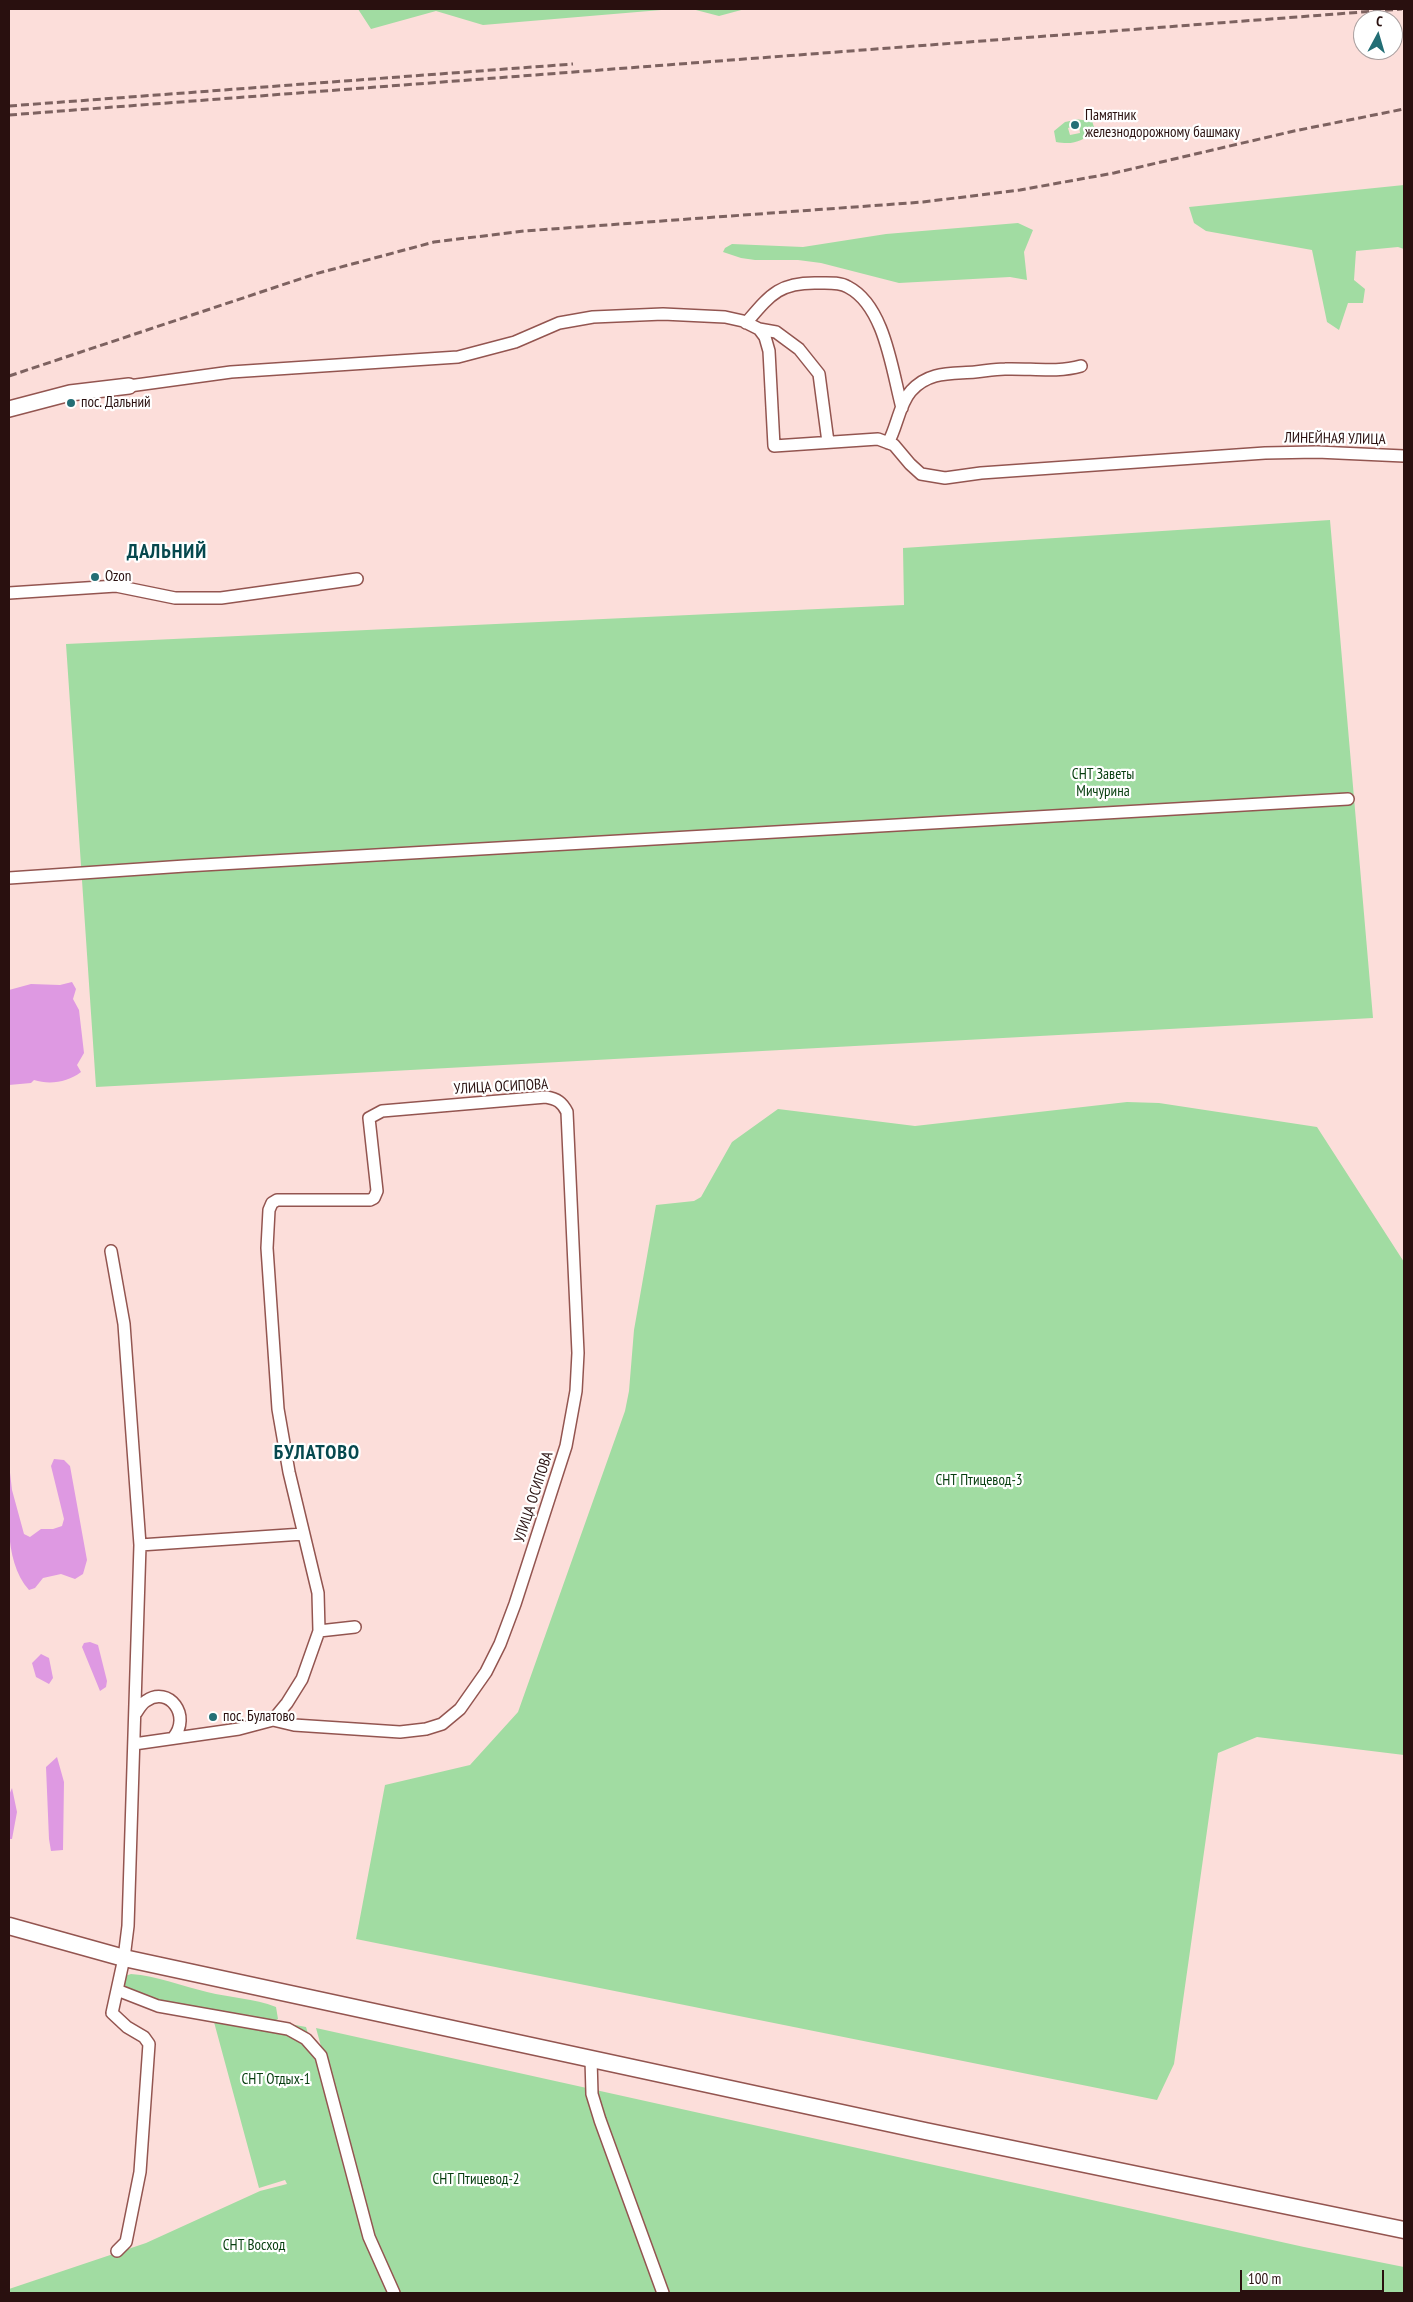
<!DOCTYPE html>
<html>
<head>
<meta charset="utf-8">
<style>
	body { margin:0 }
	#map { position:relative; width:1413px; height:2302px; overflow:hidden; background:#fcdeda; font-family:"PT Sans Narrow",sans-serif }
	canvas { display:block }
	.frame { position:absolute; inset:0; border:10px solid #29100f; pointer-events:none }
	.north { position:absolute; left:1353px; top:10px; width:50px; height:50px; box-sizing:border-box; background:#fff; border:1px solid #a99f9f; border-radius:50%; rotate:6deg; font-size:14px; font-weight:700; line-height:20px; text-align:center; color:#29100f }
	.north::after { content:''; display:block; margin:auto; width:18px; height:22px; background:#236e75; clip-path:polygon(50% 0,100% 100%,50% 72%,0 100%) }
	.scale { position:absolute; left:1240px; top:2270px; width:144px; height:22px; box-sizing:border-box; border:2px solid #29100f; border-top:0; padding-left:6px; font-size:15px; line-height:18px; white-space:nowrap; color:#29100f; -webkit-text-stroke:4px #fff; paint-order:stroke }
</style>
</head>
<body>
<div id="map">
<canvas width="1413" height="2302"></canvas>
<div class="frame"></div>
<div class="north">С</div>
<div class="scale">100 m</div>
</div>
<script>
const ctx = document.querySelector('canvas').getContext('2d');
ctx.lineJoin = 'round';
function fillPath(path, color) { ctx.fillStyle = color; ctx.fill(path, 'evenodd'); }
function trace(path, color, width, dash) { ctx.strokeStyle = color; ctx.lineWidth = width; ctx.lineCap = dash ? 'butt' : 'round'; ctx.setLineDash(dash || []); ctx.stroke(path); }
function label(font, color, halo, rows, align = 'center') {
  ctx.font = font + ' "PT Sans Narrow",sans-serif'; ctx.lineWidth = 4.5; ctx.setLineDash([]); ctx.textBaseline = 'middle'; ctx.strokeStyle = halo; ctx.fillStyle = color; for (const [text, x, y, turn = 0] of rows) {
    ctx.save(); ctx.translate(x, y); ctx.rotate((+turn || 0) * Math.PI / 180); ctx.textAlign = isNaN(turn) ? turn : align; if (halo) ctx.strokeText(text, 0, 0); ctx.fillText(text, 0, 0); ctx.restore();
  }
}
const green = new Path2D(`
	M358,9H673L483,25L436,11L371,29Z
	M692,9H745L719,16Z
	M1074,119L1092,121L1095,130C1082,142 1073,145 1056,142L1054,131L1065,122L1070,121L1071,127L1068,128L1070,135L1080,133L1079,125L1076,126Z
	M1404,185V249L1398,247L1356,251L1354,280L1365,289L1363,303H1348L1339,330L1327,322L1312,250L1206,231L1194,223L1189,207Z
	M1018,223L1033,230L1024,252L1027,280L1010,277L899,283L821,263L798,260H755L741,258L723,252L725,248L732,244L803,247L886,234Z
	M1330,520L1373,1018L96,1087L66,644L904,605L903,548Z
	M1127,1102L1159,1103L1317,1127L1404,1262V1755L1257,1737L1218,1753L1174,2064L1157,2100L356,1939L385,1785L470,1765L518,1712L625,1411L629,1391L634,1330L656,1205L694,1201L701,1197L732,1142L778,1109L915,1126Z
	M131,1974C157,1976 182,1986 207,1992C230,1998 254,1998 276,2007L278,2019L274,2021L306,2027L389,2293H9V2289L146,2243L260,2191L287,2184L285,2180L259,2188L211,2011L156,2001L125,1989V1976Z
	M316,2028L1304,2247L1404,2267V2293H398L373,2236Z`);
const water = new Path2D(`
	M72,982L76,989L73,999L79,1010L84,1053L77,1065L81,1072C68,1082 50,1085 34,1080L31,1083L9,1085V990L31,984L60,985Z
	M54,1459L64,1460L70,1466L87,1560L83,1574L75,1579L61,1574L43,1578L35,1588L29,1590C2,1560 9,1502 9,1464L12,1490L24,1534L30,1537L41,1529H53L62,1526L64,1519L51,1466Z
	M90,1642L98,1645L107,1681L106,1687L100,1691L82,1647L84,1643Z
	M41,1654L49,1658L53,1678L49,1684L36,1677L32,1663Z
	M57,1757L64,1782L63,1850L51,1851L49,1839L46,1767Z
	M12,1788L17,1812L12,1839H9V1795Z`);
const minor = new Path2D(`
	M746,323C770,295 779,282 818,283C828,283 840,282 848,287C885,306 892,371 902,408
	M759,329L776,332L799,349L819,374L828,442
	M129,386L231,372L458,357L515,342L559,323L593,317L663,314L725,317L743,321L759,329L765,337L769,351L774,446L878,439L894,445L910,464L921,474L945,478L981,473L1265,453L1317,452L1404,456
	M888,443C897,427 899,405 911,391C929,371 951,374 975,372C985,371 995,369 1005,369C1030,368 1057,373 1081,366
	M9,593L116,586L175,598H221L357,579
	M9,878L185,866L1348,799
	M111,1251L124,1324L140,1545L128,1926L124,1958L112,2013L127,2027L144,2037L149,2044L140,2172L126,2242L117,2251
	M140,1545L303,1534
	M319,1631L355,1627
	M136,1713C138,1710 142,1703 146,1701C169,1685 192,1716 173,1738
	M134,1744L239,1729L273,1720L294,1725L400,1732L426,1729L442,1724L460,1709L486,1672L500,1644L515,1604L566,1446L576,1391L578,1353L567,1112C562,1102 557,1099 546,1097L382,1111L369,1118L377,1191L374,1198L370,1200H277L272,1203L269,1210L267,1248L278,1409L289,1472L318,1593L319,1631L302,1679L287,1703L273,1720
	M117,1990L158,2006L288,2029L306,2039L321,2056L369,2237L394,2293
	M591,2059L592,2094L600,2120L663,2293`);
const tertiary = new Path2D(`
	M9,409L70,393L129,386`);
const secondary = new Path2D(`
	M9,1926L124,1958L925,2131L1404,2230`);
const rail = new Path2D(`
	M9,106L573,64
	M9,115L1402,9
	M9,376L315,274L434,242L524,231L923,202L1020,190L1114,173L1294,131L1404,109`);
const markers = [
	[1075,125,5,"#236e75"],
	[71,403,5,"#236e75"],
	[95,577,5,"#236e75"],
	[213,1717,5,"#236e75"]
];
const poiNames = [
	["Памятник",1085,116],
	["железнодорожному башмаку",1085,133],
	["пос. Дальний",81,403],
	["Ozon",105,577],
	["пос. Булатово",223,1717]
];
const streetNames = [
	["ЛИНЕЙНАЯ УЛИЦА",1335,439,1],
	["УЛИЦА ОСИПОВА",501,1087,-3],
	["УЛИЦА ОСИПОВА",534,1497,-72]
];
const parkNames = [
	["СНТ Заветы",1103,775],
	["Мичурина",1103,792],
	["СНТ Птицевод-3",979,1481],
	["СНТ Отдых-1",276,2080],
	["СНТ Птицевод-2",476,2180],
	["СНТ Восход",254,2246]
];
const districtNames = [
	["ДАЛЬНИЙ",167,552],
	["БУЛАТОВО",317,1453]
];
fillPath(green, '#a1dca2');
fillPath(water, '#de99e2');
trace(minor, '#935550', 14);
trace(tertiary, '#935550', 18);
trace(secondary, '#935550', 19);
trace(minor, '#fff', 11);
trace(tertiary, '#fff', 15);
trace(secondary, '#fff', 16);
trace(rail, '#7d6260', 3, [8, 4]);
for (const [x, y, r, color] of markers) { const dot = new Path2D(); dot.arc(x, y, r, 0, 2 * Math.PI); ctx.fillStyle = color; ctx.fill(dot); trace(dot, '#fff', 2); }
label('15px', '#29100f', '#fff', poiNames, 'left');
label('15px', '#29100f', '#fff', streetNames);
label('15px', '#073e0f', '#fff', parkNames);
ctx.letterSpacing = '1px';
label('bold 20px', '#06484e', '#fff', districtNames);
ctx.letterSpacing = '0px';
</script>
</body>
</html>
